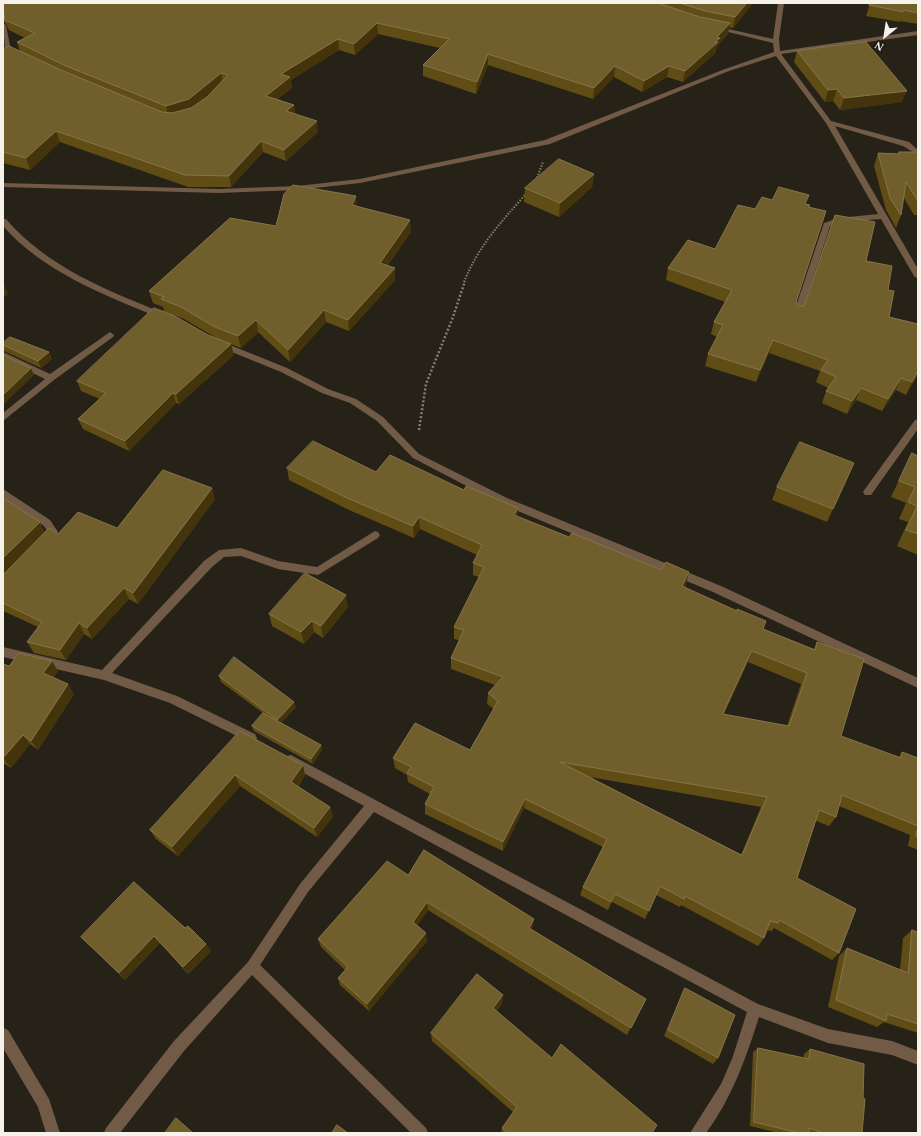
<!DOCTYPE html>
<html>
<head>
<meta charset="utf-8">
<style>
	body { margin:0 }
	#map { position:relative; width:921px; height:1136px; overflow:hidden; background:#272217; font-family:"Times New Roman",serif }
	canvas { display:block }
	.frame { position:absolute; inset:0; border:4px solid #f5f2ea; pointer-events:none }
	.north { position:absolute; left:865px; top:16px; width:40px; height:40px; -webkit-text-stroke:3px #1e190e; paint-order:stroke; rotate:210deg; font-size:11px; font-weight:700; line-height:16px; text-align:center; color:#f5f2ea }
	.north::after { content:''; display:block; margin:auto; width:14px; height:18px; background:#f5f2ea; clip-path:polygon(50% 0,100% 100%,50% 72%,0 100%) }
</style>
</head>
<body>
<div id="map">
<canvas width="921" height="1136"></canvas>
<div class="frame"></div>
<div class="north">N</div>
</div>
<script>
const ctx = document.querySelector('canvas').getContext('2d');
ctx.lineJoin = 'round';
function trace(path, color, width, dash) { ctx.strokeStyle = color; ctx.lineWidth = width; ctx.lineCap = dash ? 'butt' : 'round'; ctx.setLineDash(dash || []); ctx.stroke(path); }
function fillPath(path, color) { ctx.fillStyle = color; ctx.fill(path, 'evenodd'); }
const pathFar1 = new Path2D(`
	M537,178L543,162
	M464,282C478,247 500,223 525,195`);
const path = new Path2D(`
	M419,430L426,384L453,317L465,281`);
const minor = new Path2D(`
	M778,3H784L779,39L780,51L918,31V35L781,54L831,121L909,142L918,150V155L903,146L835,126L918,269V279L914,276L881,219L840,222L830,226L801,315L797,318L793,315L824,223L839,218L878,214L826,123L776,56L729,71L550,144L360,183L297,190L219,193L3,187V183L219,189L297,186L360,179L545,140L725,69L774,52L773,43L712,28L715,26L773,39Z
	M3,23L6,25L11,51L8,53L5,51Z
	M3,219H6C47,267 108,291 166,314L167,316L166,318H160C105,295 43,272 3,226Z
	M110,332L114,335L113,337L54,380L3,421V413L45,379L3,359V352L50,374Z
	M220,341L287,368L328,389L356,399L383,417L419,454L507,498L721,586L918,678V688L713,592L501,504L413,458L377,421L350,403L322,393L281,372L217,346V342Z
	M918,419V429L871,495H865L863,492L865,489L915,420Z
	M3,489L50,520L58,532L51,543H45L43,540L48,532L44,526L3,498Z
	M375,531L378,532L380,535L378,538L318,575L278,569L241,556L224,557L212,567L112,673L177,696L255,734L257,738L255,742L251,743L170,703L104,680L3,657V647L102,670L204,561L219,550L241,548L278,561L317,567Z
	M291,755L758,1004L828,1029L892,1041L918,1051V1065L892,1055L828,1043L759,1017C746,1058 732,1098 706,1133H690L721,1084L732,1059L747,1012L374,812L308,892L260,965L426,1128L428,1133H411L252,975L184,1051L120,1133H104L106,1128L174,1041L248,962L300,884L364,806L287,764L285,760L287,756Z
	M3,1028L8,1030L49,1099L60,1133H46L38,1107L3,1048Z`);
const wall = new Path2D(`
	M3,3H753L733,28L729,27L728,34L718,45L715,53L683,82L667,77L642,92L614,77L593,99L488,65L476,94L423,76V65L440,48L378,34L355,55L339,50L291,80L292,88L277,99L294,105L295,114L318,132L286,161L263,152L231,187H188L60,142L30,170L3,163V49L20,52L17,42L25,38L9,30L6,24L4,22H3Z
	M863,3H918V24L900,21V22L866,16L870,4Z
	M797,51L902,102L840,110L833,101L825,102L794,62Z
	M899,152H918V215H914L904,198L901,215L896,228L886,210L874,166L878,153L898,154Z
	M594,174L592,187L559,217L524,202L525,188Z
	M772,200L806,204L810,205L796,302L798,306H804L866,261L888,290L889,317L918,374L906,395L896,390L882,411L856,400L847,414L822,403L826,391L828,388L816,382L820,371L769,353L756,382L705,366L708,354L717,337L711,334L714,322L725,302L666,280L668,268L715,249L755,209Z
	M357,206L411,232L387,266L395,280L349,331L326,322L290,362L258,332L241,348L218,339L184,319L164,311L163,307L153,303L149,291L276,226Z
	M3,343L49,352L52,359L41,368L4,351L3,348Z
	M234,355L179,404L176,403L129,451L83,429L78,419L100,399L81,391L77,381Z
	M912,453L918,456V555L897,546L908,522L899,519L906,503L891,497Z
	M854,463L827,522L772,500L777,487Z
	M287,468L376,472L464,490L518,508L517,517L569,537L661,570L689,572L686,584L685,587L763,629L814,649L817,642L841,736L899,757L902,752L918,758V850L908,846L910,835L839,806L836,817L829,826L816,821L797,878L839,953L832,960L774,928L772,931L767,930L764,938L758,946L681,905L680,907L656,895L645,919L612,902L608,910L580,895L583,887L603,847L524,808L503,851L425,814V804L430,794L408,782L407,775L395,768L393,758L470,750L494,709L487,704L488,693L495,685L451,669V658L459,640L454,639V627L479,577L473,575V563L477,555L420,529L414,538L349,510L289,480ZM748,662L801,684L787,726L724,714ZM590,777L761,807L741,855Z
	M3,498L45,533L58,534L117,528L215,499L138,604L129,599L92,639L84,634L66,660L34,653L27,642L38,627L3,611Z
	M348,607L323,638L314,632L304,644L272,626L269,614Z
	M3,664L9,666L58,671L53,678L74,694L38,750L30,744L11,768L3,763Z
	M219,676L296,707L281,723L321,745L322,750L313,764L254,731L252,726L263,713L221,682Z
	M240,731L303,765L305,775L298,787L330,807L333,817L317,837L240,786L178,856L156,839L150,830Z
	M408,875L533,927L531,929L646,999L627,1035L428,910L417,925L427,941L369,1011L340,985L338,978L345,970L321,947L318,939Z
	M134,882L211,951L188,974L160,943L125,980L81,937Z
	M912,930L918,932V1033L884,1022L877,1027L828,1007L839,956L847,948L900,970L903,938Z
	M685,988L718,1058L713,1064L664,1036L681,996Z
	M502,1004L496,1011L552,1058L652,1133H501L502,1128L513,1112L432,1041L431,1033Z
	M758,1048L804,1058V1054L810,1049L863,1098L862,1133H779L750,1126L753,1052Z`);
const shadedWall = new Path2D(`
	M747,3H753L733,28L735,17Z
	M377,23L378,34L355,55L354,44Z
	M730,23L728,34L718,45L715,53L683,82L685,71Z
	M338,39L339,50L291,80L292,88L268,107L266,96L281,74Z
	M488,54V65L476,94L477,82Z
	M615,66L614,77L593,99L594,88Z
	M669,66L667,77L642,92L644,81Z
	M221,73L223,84L191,110L168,117L166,106Z
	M837,89L833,101L825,102L828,90Z
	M907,91L902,102L840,110L844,98Z
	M294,105L295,116L286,111Z
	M317,121L318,132L286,161L284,150Z
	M56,131L60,142L30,170L26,158Z
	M261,141L263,152L231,187L229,176Z
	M594,174L592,187L559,217L560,203Z
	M356,196L357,208L352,205Z
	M410,220L411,232L380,275V263Z
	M395,268V280L349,331L348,320Z
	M3,284H4L8,294L3,298Z
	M324,310L326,322L290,362L288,350Z
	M256,320L258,332L241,348L238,336Z
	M773,340L769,353L756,382L760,370Z
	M231,344L234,355L179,404L176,394Z
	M49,352L52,359L41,368L38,361Z
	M31,368L34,375L3,405V395Z
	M918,371V374L906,395L912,382Z
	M901,378L896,390L882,411L888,399Z
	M861,388L856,400L847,414L852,401Z
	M173,393L176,403L129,451L125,441Z
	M212,488L215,499L138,604L133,593Z
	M518,508L517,520L514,515Z
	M419,517L420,529L414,538L413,526Z
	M40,522L45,533L3,575V558Z
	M689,572L686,584L679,597L682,586Z
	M124,588L129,599L92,639L87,628Z
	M346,595L348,607L323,638L321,626Z
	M312,621L314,632L304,644L301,632Z
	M79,623L84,634L66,660L60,650Z
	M752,651L748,662L719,724L723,714Z
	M52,661L58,671L49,683L43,673Z
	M68,684L74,694L38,750L31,741Z
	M294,702L296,707L279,725L277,720Z
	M23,735L30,744L11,768L3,758Z
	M321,745L322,750L313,764L311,759Z
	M303,765L305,775L294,792L291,782Z
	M235,775L240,786L178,856L172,847Z
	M525,799L524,808L503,851V842Z
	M330,807L333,817L317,837L314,828Z
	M615,894L612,902L608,910L611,902Z
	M427,902L428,910L414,930L413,922Z
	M534,919L533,927L527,936L529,928Z
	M426,933L427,941L369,1011L367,1004Z
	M154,936L160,943L125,980L119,973Z
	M206,944L211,951L188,974L183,967Z
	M503,995L502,1004L492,1017L493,1008Z`);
const building = new Path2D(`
	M3,3H658L700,17L730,23L717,37L720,38L715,42H718L685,71L669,66L644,81L615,66L594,88L488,54L477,82L423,65L449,39L377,23L354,44L338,39L281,74L290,77L266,96L294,105L286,111L317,121L284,150L261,141L229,176L185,175L56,131L26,158L3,152V49L9,46L61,70L162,112L172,113L191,108L207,97L228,75L221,73L189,99L166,106L66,66L17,42L35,33L5,20L4,14L3,13Z
	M680,3H747L735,17L705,11Z
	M870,3H918V13L903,10V12L869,5Z
	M866,42L907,91L844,98L837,89L828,90L797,51Z
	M899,152H918V201L906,182L901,215L890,198L878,153L900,154Z
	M559,159L594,174L560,203L525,188Z
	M293,185L356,196L352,205L410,220L380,263L395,268L348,320L324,310L288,350L256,320L238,336L215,327L181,307L161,299L164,297L149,291L230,218L276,226L284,194Z
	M779,187L809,195L805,204L810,205L808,207L826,211L796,302L798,306H804L835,215L875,222L866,261L892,266L888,290L894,291L889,317L918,324V371L912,382L901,378L888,399L861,388L852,401L826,391L836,377L821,370L828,360L773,340L760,370L708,354L723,325L714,322L732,290L668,268L688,240L715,249L738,205L755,209L762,197L772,200Z
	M154,308L173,315L208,335L231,344L176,394L173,393L125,441L78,419L106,393L77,381Z
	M10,337L49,352L38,361L3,345V343Z
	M3,355L31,368L3,395Z
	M313,441L376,472L390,455L464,490L466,486L518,508L514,515L569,537L572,533L661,570L666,562L689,572L682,586L737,611V609L766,621L763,629L815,650L817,642L864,659L841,736L901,758L902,752L918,758V826L842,795L836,817L819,810L797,878L856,909L839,953L779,920L778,923L770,921L764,938L685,896L684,899L660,886L649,911L615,894L611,902L583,887L607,839L525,799L503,842L425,804L434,787L407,773L411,767L393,758L415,723L470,750L498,701L488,693L503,677L451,658L464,630L454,627L484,567L473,563L482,545L419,517L413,526L347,498L287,468ZM752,651L807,673L789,726L723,714ZM560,762L767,797L742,855Z
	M800,442L854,463L833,509L777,487Z
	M912,453L918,456V534L906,530L917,506L908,502L915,487L899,481Z
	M163,470L212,488L133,593L124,588L87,628L79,623L60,650L27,642L42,622L3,603V575L49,528L58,534L78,512L117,528Z
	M3,498L40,522L3,558Z
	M305,573L346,595L321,626L312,621L301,632L269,614Z
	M19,653L52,661L43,673L68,684L31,741L23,735L3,758V664L9,666Z
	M234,657L294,702L277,720L219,676Z
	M263,713L321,745L311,759L252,726Z
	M240,731L303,765L291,782L330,807L314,828L235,775L172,847L150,830Z
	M918,827V837L916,836Z
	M424,850L534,919L529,928L646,999L631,1028L427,902L413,922L426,933L367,1004L338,978L348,967L318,939L387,861L408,875Z
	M134,882L185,928L188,926L206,944L183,967L154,936L119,973L81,937Z
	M912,930L918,932V1024L887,1014L886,1021L836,1000L847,948L908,973Z
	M477,974L503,995L493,1008L552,1058L561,1044L657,1125L652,1133H508L502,1128L517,1107L431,1033Z
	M685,988L735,1015L718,1058L668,1030Z
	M758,1048L809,1059L810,1049L864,1064L863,1098L865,1099L862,1133H823L809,1128V1133H799L754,1122Z
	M176,1118L193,1133H165Z
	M337,1125L348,1133H332Z`);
trace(pathFar1, '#837f75', 2, [1.5, 1.5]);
trace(path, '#837f75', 2.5, [2, 2]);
fillPath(minor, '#715b46');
fillPath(wall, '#604c15');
fillPath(shadedWall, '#43340c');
fillPath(building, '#705e2c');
trace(building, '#85754a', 1);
</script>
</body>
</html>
